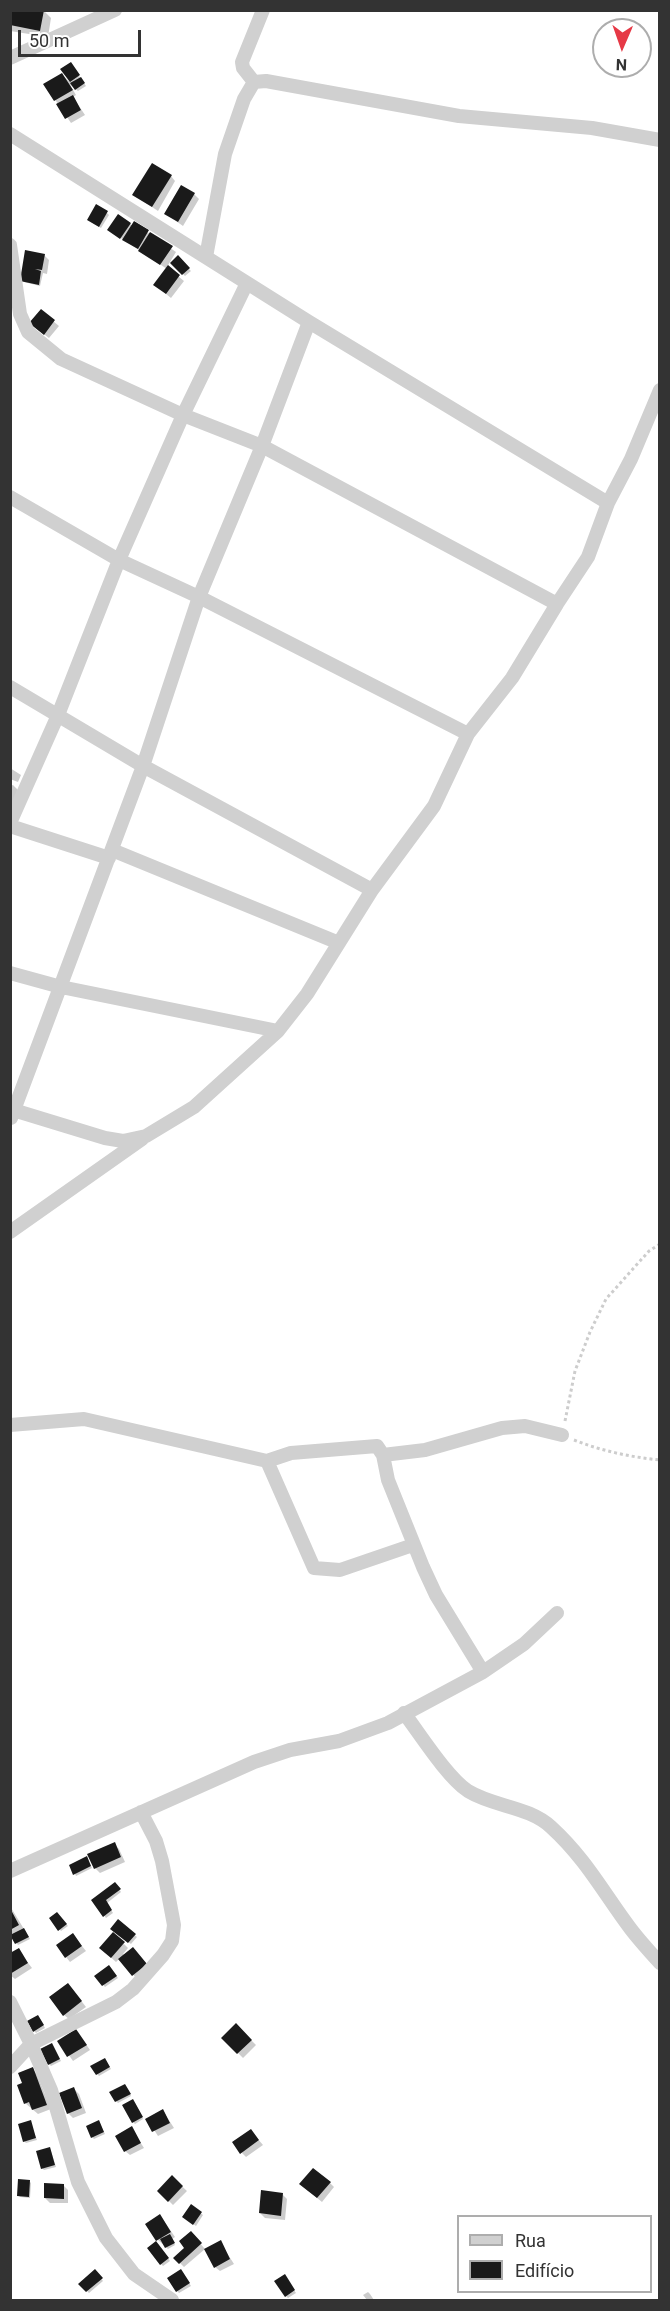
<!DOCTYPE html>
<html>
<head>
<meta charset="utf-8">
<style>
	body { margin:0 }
	#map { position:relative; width:670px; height:2311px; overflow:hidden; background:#fff; font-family:Roboto,sans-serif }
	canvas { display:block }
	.frame { position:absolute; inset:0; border:12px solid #333; pointer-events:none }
	.legend { position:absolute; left:457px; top:2215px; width:195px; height:78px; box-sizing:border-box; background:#fff; border:2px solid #adadad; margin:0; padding:8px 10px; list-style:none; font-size:18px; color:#333 }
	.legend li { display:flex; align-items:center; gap:12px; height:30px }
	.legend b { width:30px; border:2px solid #adadad }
	.north { position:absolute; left:592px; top:18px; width:60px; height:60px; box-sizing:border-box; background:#fff; border:2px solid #adadad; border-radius:50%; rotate:182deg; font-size:16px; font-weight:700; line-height:24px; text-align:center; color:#333 }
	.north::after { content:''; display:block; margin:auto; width:21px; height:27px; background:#e63946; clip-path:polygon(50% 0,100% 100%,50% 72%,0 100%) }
	.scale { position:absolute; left:18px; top:30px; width:123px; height:27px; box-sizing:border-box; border:3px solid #333; border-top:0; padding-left:8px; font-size:18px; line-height:21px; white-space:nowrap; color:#333; -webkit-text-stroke:4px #fff; paint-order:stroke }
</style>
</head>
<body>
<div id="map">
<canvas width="670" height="2311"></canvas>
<div class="frame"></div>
<ul class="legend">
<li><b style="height:8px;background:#d0d0d0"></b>Rua</li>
<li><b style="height:16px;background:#1a1a1a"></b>Edifício</li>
</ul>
<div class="north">N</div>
<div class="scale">50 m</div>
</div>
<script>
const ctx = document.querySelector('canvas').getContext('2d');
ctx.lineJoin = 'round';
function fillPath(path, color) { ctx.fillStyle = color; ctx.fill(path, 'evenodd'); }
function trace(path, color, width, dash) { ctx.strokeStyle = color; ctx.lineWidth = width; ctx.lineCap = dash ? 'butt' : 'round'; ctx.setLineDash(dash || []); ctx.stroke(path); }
const shadow = new Path2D(`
	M10,10H43L51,18L48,37L10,31Z
	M72,66L86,86L78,91L70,85L76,95L73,97L85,115L71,123L45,85L62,75L69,81Z
	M171,176L175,181L158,211L134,195Z
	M194,194L199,199L183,226L166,214Z
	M107,213L109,215L101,228L91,222Z
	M134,223L176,252L167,267L184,281L171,298L155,285L167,269L109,230L130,224L133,226Z
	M44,255L49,260L47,274L43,273L40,286L24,282L22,280Z
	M178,258L191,271L185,276L172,263Z
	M41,311L59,326L49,338L36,328Z
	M10,768L21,775L18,782L10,779Z
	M13,785L20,792L10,814V786Z
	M114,1844L119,1849L125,1862L100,1873L95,1868Z
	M88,1860L92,1868L76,1876L75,1874Z
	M115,1884L121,1892L107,1903L113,1913L106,1918L93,1900Z
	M10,1906L30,1939L18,1945L12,1936H10Z
	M57,1914L68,1926L61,1931L51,1919Z
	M118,1921L137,1937L131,1944L112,1929Z
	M73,1935L86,1951L70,1962L66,1957Z
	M124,1944L128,1948L123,1954L125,1955L150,1969L138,1980L119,1959L116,1962L106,1953Z
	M18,1950L32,1968L15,1979L10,1975V1955Z
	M109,1967L118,1978L105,1987L96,1976Z
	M72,1989L86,2007L69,2019L64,2015Z
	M40,2019L45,2028L36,2033L34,2031Z
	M236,2025L256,2045L243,2058L223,2038Z
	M76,2030L90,2050L73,2061L59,2041Z
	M52,2045L61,2061L51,2066L49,2064Z
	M106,2061L111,2069L99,2076L97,2074Z
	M33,2069L37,2074L51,2109L38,2114L25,2103L24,2084Z
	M127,2088L131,2096L118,2103L116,2101Z
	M74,2089L79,2094L86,2113L73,2118L68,2113Z
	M135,2103L143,2119L135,2124L133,2122Z
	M163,2111L174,2128L158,2136L147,2119Z
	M30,2122L37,2140L26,2143L24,2141Z
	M99,2122L105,2134L94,2139L92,2137Z
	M131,2128L144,2148L130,2155L125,2151Z
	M251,2131L263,2145L246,2157L242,2153Z
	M50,2148L56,2167L44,2170L42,2168Z
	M172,2177L187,2191L173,2205L159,2191Z
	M29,2181L31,2183L30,2198L20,2197L18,2195Z
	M330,2183L334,2187L322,2202L306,2189Z
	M64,2186L68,2190V2203H50L45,2198Z
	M282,2194L287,2199L285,2220L265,2218L260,2213Z
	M10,2204L12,2205V2221H10Z
	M191,2206L203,2215L196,2226L185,2218Z
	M164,2221L175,2237L172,2239L175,2245L168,2249L158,2240Z
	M191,2233L205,2249L184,2267L175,2258L186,2248Z
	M220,2242L234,2264L220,2271L215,2267Z
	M157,2243L170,2261L163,2266L161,2264Z
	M95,2271L103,2281L89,2293L80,2284Z
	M183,2273L191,2286L179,2293L177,2291Z
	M286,2278L296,2293L288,2298L286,2296Z
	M368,2292L370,2294L374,2300H367L363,2295Z`);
const building = new Path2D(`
	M10,10H44L40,31L10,25Z
	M71,62L80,75L70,82L60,69Z
	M62,73L73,90L54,101L43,84Z
	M81,77L85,83L75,90L70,83Z
	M73,95L81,110L65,119L56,104Z
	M152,163L172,175L152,207L132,195Z
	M181,185L195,193L178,222L164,214Z
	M96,204L108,211L99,227L87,220Z
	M118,214L131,223L120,239L107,230Z
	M134,221L149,230L138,249L122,240Z
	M150,232L173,246L160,265L138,251Z
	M25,250L45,254L42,270L35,269L41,271L39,285L20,281Z
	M178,255L190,268L182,275L170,263Z
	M168,265L180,275L166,294L153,285Z
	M41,309L55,320L44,335L29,323Z
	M115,1842L121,1857L94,1869L87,1854Z
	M87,1856L91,1866L73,1875L69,1865Z
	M115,1882L121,1889L106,1900L112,1910L103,1917L91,1900Z
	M10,1908L19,1925L10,1930Z
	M57,1912L67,1924L58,1931L49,1918Z
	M118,1919L136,1934L128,1943L110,1929Z
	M24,1928L29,1937L15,1944L10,1935Z
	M113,1932L125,1942L111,1958L99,1948Z
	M73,1933L82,1946L65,1958L56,1945Z
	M133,1947L147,1964L132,1976L118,1959Z
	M19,1948L28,1963L10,1974V1953Z
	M109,1965L117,1976L102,1986L94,1976Z
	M68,1983L82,2001L63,2016L49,1997Z
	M38,2015L44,2025L33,2032L27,2021Z
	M236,2023L252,2040L237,2054L221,2038Z
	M76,2029L87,2045L67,2057L57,2041Z
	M52,2043L60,2059L48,2065L40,2049Z
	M105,2058L110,2067L96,2075L90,2066Z
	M33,2067L47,2105L32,2110L29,2102L24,2104L17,2085L22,2083L18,2073Z
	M125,2084L131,2094L115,2102L109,2092Z
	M74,2087L82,2108L67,2114L59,2093Z
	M133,2099L143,2117L132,2123L122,2105Z
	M163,2109L170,2123L152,2132L145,2119Z
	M31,2120L36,2138L23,2142L18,2124Z
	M99,2120L104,2132L91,2138L86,2126Z
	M132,2126L141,2143L124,2152L115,2136Z
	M251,2129L259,2140L240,2154L232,2142Z
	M50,2147L55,2165L41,2169L36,2151Z
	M313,2168L331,2182L317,2198L299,2184Z
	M172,2175L183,2186L168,2202L157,2191Z
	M18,2179L30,2180L29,2197L17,2196Z
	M44,2183L64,2184V2199L44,2198Z
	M261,2190L283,2193L281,2216L259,2213Z
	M191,2204L202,2212L193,2225L182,2217Z
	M160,2214L171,2232L156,2241L145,2224Z
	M191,2231L202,2243L179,2264L173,2258L184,2248L179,2241Z
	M170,2234L175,2243L165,2248L160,2239Z
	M221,2240L230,2259L214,2268L204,2249Z
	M156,2241L169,2258L160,2265L147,2248Z
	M95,2269L103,2278L86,2292L78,2284Z
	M181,2269L190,2283L176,2292L167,2278Z
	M285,2274L295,2290L285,2297L274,2281Z`);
const path = new Path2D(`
	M565,1421L575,1371L590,1332L606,1299L649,1251L660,1244
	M574,1440C602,1451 630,1457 660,1460`);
const minor = new Path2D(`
	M10,58L115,10
	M254,82L243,68L242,62L263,10
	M10,134L309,322L608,503
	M10,245L20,314L28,332L61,359L183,415L262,446L557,604
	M206,257L225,154L244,99L254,82L266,81L459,116L592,128L660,140
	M10,497L119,560L199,597L468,734
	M10,687L143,766L372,890
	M10,823L58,715L119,560L183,415L247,283
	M10,826L109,858
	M112,850L339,943
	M10,973L61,987L278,1031
	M10,1109L105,1138L123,1141L146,1136L194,1107L278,1031L307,994L372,890L434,806L468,734L512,678L557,604L588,557L608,503L631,459L660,390
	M11,1118L143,766L199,597L262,446L309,322
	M10,1232L142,1139
	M10,1425L84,1419L267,1461L291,1453L377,1446L383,1455L388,1480L423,1567L436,1595L483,1672
	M383,1455L425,1450L502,1428L525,1426L562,1435
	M267,1461L314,1568L340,1570L413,1545
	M404,1713C420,1734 447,1777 468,1791C494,1807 528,1806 551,1827C586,1859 603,1892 630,1928C639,1940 650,1952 660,1963
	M10,1871L254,1762L290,1750L339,1741L388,1723L483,1672L524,1644L557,1613
	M10,2002L31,2044L51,2090L78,2182L106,2238L134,2274L172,2300
	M10,2067L31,2044L116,2002L133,1989L163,1955L172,1941L174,1925L162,1861L156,1841L141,1812`);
fillPath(shadow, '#0003');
fillPath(building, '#1a1a1a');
trace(path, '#cdcdcd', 3, [3, 3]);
trace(minor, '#d0d0d0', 14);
</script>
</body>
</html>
